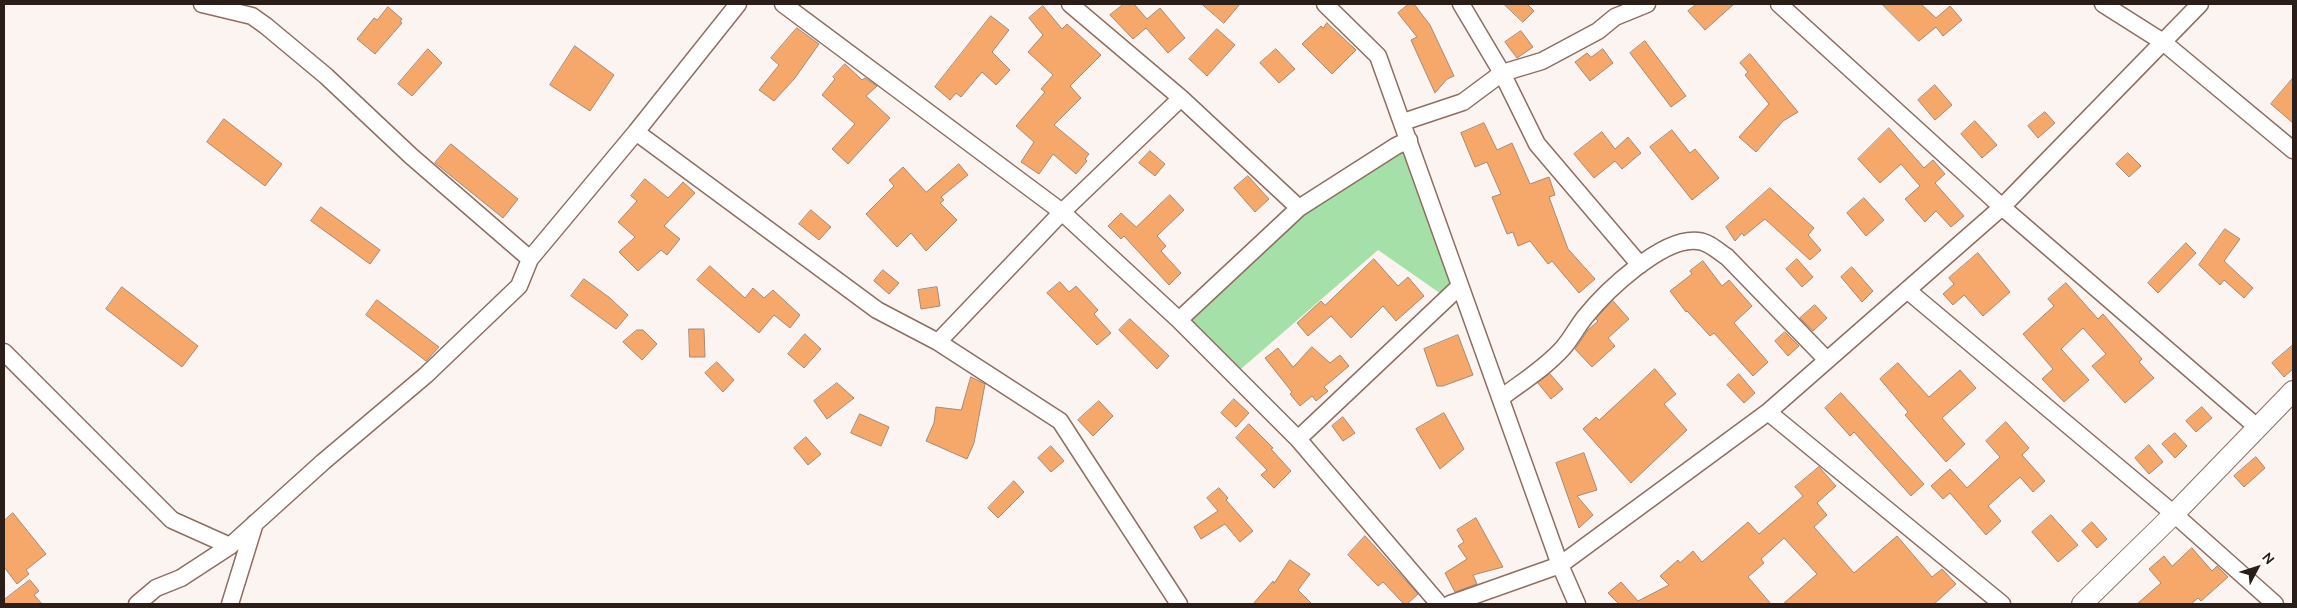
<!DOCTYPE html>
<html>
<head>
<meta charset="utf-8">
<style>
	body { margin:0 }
	#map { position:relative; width:2297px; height:608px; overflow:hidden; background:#fcf4f1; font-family:Ubuntu,sans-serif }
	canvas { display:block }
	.frame { position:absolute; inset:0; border:5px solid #2b1e19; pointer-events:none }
	.north { position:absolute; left:2232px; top:543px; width:50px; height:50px; -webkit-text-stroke:4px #fff; paint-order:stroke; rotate:50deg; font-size:14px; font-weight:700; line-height:20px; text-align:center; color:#2b1e19 }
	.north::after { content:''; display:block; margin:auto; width:18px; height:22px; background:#2b1e19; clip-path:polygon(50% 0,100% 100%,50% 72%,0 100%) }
</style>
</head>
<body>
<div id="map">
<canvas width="2297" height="608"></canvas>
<div class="frame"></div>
<div class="north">N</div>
</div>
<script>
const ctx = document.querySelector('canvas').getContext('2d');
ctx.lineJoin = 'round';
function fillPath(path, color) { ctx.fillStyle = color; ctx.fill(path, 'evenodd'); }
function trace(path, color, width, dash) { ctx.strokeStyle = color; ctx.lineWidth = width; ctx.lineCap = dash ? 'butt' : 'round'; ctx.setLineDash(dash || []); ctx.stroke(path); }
const green = new Path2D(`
	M1409,140L1460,286L1447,298L1378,250L1234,375L1183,316L1299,208Z`);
const building = new Path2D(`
	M1124,4H1134L1147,19L1160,8L1185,38L1168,53L1146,28L1133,39L1110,15Z
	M1202,4H1240L1224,23Z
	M1409,4H1414L1430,25L1454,76L1447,79L1435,93L1411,40L1417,37L1398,13Z
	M1504,4H1527L1534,11L1523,22Z
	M1697,4H1734L1705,30L1688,11Z
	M1882,4H1921L1936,18L1950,6L1962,20L1943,36L1936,27L1919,41Z
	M1043,6L1062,29L1067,24L1101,55L1070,86L1081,98L1054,125L1089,154L1085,159L1087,161L1076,174L1053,154L1039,174L1021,162L1034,142L1016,126L1045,92L1041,89L1053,75L1028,52L1043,35L1029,18Z
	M388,7L402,19L400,22L402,23L375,54L357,39L374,18L377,20Z
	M991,16L1009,30L992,52L1010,70L996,85L982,72L961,97L956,93L950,100L935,87Z
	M1327,23L1356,50L1332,74L1302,44L1321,26L1323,28Z
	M797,28L819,44L795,78L774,101L759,90L779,65L771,58Z
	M1217,29L1235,45L1207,76L1189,59Z
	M1521,31L1533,47L1517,58L1505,42Z
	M1645,41L1686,96L1671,107L1630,53Z
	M575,46L614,75L590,111L550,85Z
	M428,49L442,63L412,96L398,84Z
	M1276,49L1295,69L1279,83L1260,63Z
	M1603,49L1613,63L1590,81L1575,62L1587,53L1591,57Z
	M1750,54L1798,112L1783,121L1756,152L1739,137L1769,104L1745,75L1748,72L1740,63Z
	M845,64L862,80L865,78L877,86L866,96L890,118L848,164L832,149L855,124L822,95L835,79L833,77Z
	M2293,78V123L2271,104Z
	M1935,85L1952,105L1935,120L1918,100Z
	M2045,112L2055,123L2038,138L2028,126Z
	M224,119L282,164L265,186L207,142Z
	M1975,121L1997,145L1982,158L1961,134Z
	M1484,123L1497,150L1512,143L1530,184L1549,177L1555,195L1549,197L1568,249L1595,279L1579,293L1552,261L1548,264L1530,241L1518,246L1513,232L1507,234L1492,197L1501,194L1487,162L1475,167L1461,133Z
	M1889,128L1924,168L1933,160L1945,174L1935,183L1964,216L1951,227L1936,211L1925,222L1905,199L1920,186L1901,164L1880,183L1858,159Z
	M1672,130L1690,153L1695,149L1719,178L1692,200L1650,147Z
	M1602,132L1615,149L1628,137L1641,153L1622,169L1615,161L1594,178L1574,154Z
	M451,144L518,199L503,218L435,163Z
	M1150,151L1165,164L1155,176L1139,163Z
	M2128,153L2141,166L2129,177L2116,164Z
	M959,164L968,175L941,197L944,200L940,203L957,220L926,251L911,233L897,247L866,214L894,186L889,180L903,167L926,192Z
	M1248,176L1269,199L1255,212L1234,188Z
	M645,179L668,198L683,182L695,193L664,226L680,239L667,255L661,250L638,271L619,252L635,237L618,222L637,201L631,196Z
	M1770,188L1814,228L1808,235L1821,250L1810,260L1765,219L1744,236L1742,233L1735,241L1726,227Z
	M1170,195L1184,210L1157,236L1166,246L1161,251L1181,273L1169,285L1124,236L1121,239L1108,226L1121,213L1136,227Z
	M1864,198L1884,220L1866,236L1847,213Z
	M321,207L380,250L370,264L311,221Z
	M811,210L831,227L819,240L799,224Z
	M2225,229L2240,239L2224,261L2253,288L2244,298L2224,280L2220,285L2199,265Z
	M2186,243L2196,253L2158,293L2148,283Z
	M1978,253L2010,292L1983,316L1964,295L1953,305L1943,294L1954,284L1949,278Z
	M1374,259L1398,286L1408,277L1424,296L1396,321L1383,306L1351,338L1331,316L1308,336L1297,323L1321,301L1325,305Z
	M1797,259L1813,277L1802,287L1786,269Z
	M1703,261L1722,286L1729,280L1752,306L1734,323L1768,362L1753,376L1714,333L1710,336L1687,311L1686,312L1670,291L1692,274L1690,271Z
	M710,266L745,298L753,288L764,298L773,290L800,315L790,328L774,315L759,333L697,280Z
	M1852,267L1873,291L1862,302L1841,277Z
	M883,270L899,283L889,294L874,281Z
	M584,279L610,298L628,315L616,329L571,296Z
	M1060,282L1069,292L1076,286L1098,310L1094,314L1111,333L1097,345L1047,293Z
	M2066,283L2098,319L2103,314L2142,359L2139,362L2154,378L2125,403L2092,366L2106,354L2083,328L2061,349L2089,380L2064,402L2042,379L2053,369L2023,334L2054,306L2048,299Z
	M122,287L198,346L182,367L106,309Z
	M937,287L940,306L921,309L918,290Z
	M377,300L439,347L426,361L366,315Z
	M1613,301L1629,319L1608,338L1615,346L1592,367L1575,349L1588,330L1598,321L1596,319Z
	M1815,305L1827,318L1813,331L1800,318Z
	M1130,319L1169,356L1157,369L1119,330Z
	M689,329H704L705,357H690Z
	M637,330H643L657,344L642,360L623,342Z
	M1785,332L1799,346L1788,356L1775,341Z
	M805,334L821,349L804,368L788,354Z
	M1458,335L1473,375L1443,386H1437L1424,349Z
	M2293,345V369L2284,377L2272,363Z
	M1312,347L1330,363L1340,355L1349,366L1324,387L1328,391L1316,401L1312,396L1300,406L1290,394L1292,392L1265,358L1278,348L1293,367Z
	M717,362L734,380L723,392L705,373Z
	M1898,363L1929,397L1960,370L1976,388L1942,418L1965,444L1946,462L1905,415L1908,412L1880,379Z
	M1655,369L1676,394L1664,404L1687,430L1631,483L1583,429L1596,417L1599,420Z
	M1550,374L1563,389L1551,399L1538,383Z
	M1739,374L1755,393L1744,403L1727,385Z
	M971,377L985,384L974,443L967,459L926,441L934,423L936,407L961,410Z
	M837,383L854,398L827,419L814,401Z
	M1841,393L1924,484L1911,496L1854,432L1850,436L1825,408Z
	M1234,399L1249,413L1236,427L1221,413Z
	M1099,401L1113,416L1093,436L1078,420Z
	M2202,407L2212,418L2196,432L2186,421Z
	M1444,413L1464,449L1440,469L1416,429Z
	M860,414L889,427L881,446L851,433Z
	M1343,417L1355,433L1343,441L1332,426Z
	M2006,422L2029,448L2022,455L2045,481L2033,492L2020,477L1988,506L2001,521L1986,535L1950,493L1943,499L1931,486L1950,469L1967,488L2000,457L1986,441Z
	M1249,424L1273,448L1271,449L1291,471L1274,488L1261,475L1267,470L1236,438Z
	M2175,433L2187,446L2175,458L2162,444Z
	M806,437L821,454L808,465L794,448Z
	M2149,445L2163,462L2149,474L2135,458Z
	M1051,446L1064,461L1051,472L1038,458Z
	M1584,453L1597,490L1577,496L1593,515L1579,528L1556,463Z
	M2256,457L2265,468L2244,487L2234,476Z
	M1819,467L1836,486L1817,503L1827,515L1814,527L1854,573L1897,536L1932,577L1942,569L1956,584L1934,604H1783L1817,574L1784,538L1761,559L1764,563L1748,577L1771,604H1619L1608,593L1621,582L1638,601L1669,585L1660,576L1678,560L1680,563L1693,551L1702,562L1748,522L1759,534L1803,496L1795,487Z
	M1014,481L1024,492L998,518L988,508Z
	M1219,488L1228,498L1226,500L1253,531L1240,542L1225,524L1201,539L1194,527L1218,511L1207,498Z
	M13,513L46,554L26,570L29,574L17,584L4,567V521Z
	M2051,515L2078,545L2058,562L2032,532Z
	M1476,518L1503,567L1473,575L1477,584L1455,592L1445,573L1467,559L1458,546L1464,542L1457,530Z
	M2092,522L2107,539L2097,548L2082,531Z
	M1365,536L1418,594L1407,604H1404L1383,582L1378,586L1348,555Z
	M2192,548L2212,571L2217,566L2228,577L2201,601L2198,598L2191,604H2137L2161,583L2149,569L2164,556L2172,566Z
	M1290,560L1310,574L1298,590L1312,604H1253L1273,581L1274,583Z
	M30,580L39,591L34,595L42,604H4V600Z`);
const minor = new Path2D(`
	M202,4L252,16L266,26L326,76L411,156L530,259
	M783,4L1062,212L1179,320L1298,439L1439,604
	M1070,4L1181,98L1299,208
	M1325,4L1378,56L1560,565L1577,604
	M1461,4L1502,73L1537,144L1640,265
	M1779,4L2002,207L2257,427
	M2103,4L2163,42L2293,150
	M1403,122L1463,102L1502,73L1542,61L1598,31L1615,17L1647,4
	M636,132L877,310L938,342L1060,421L1179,604
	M1907,290L2174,514L2275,604
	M1179,320L1299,208L1396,146L1409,140
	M938,342L1062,212L1181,98
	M4,352L172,520L230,546
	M1501,398C1522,382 1545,368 1563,348C1571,339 1577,327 1585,317C1605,292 1663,236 1698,241C1709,242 1718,251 1727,257L1827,360
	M1768,412L2002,604
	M1298,439L1460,286
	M137,604L156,588L181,578L230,546L323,462L426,375L519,286L530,259L636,132L738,4
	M230,604L255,523
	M1450,604L1560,565L1768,412L2002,207L2200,4`);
const tertiary = new Path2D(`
	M2082,604L2174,514L2293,391`);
fillPath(green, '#a4e0a7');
fillPath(building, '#f5a86a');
trace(building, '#a68a75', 1);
trace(minor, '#8e6e61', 19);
trace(tertiary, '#8e6e61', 22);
trace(minor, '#fff', 16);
trace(tertiary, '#fff', 20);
</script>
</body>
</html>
